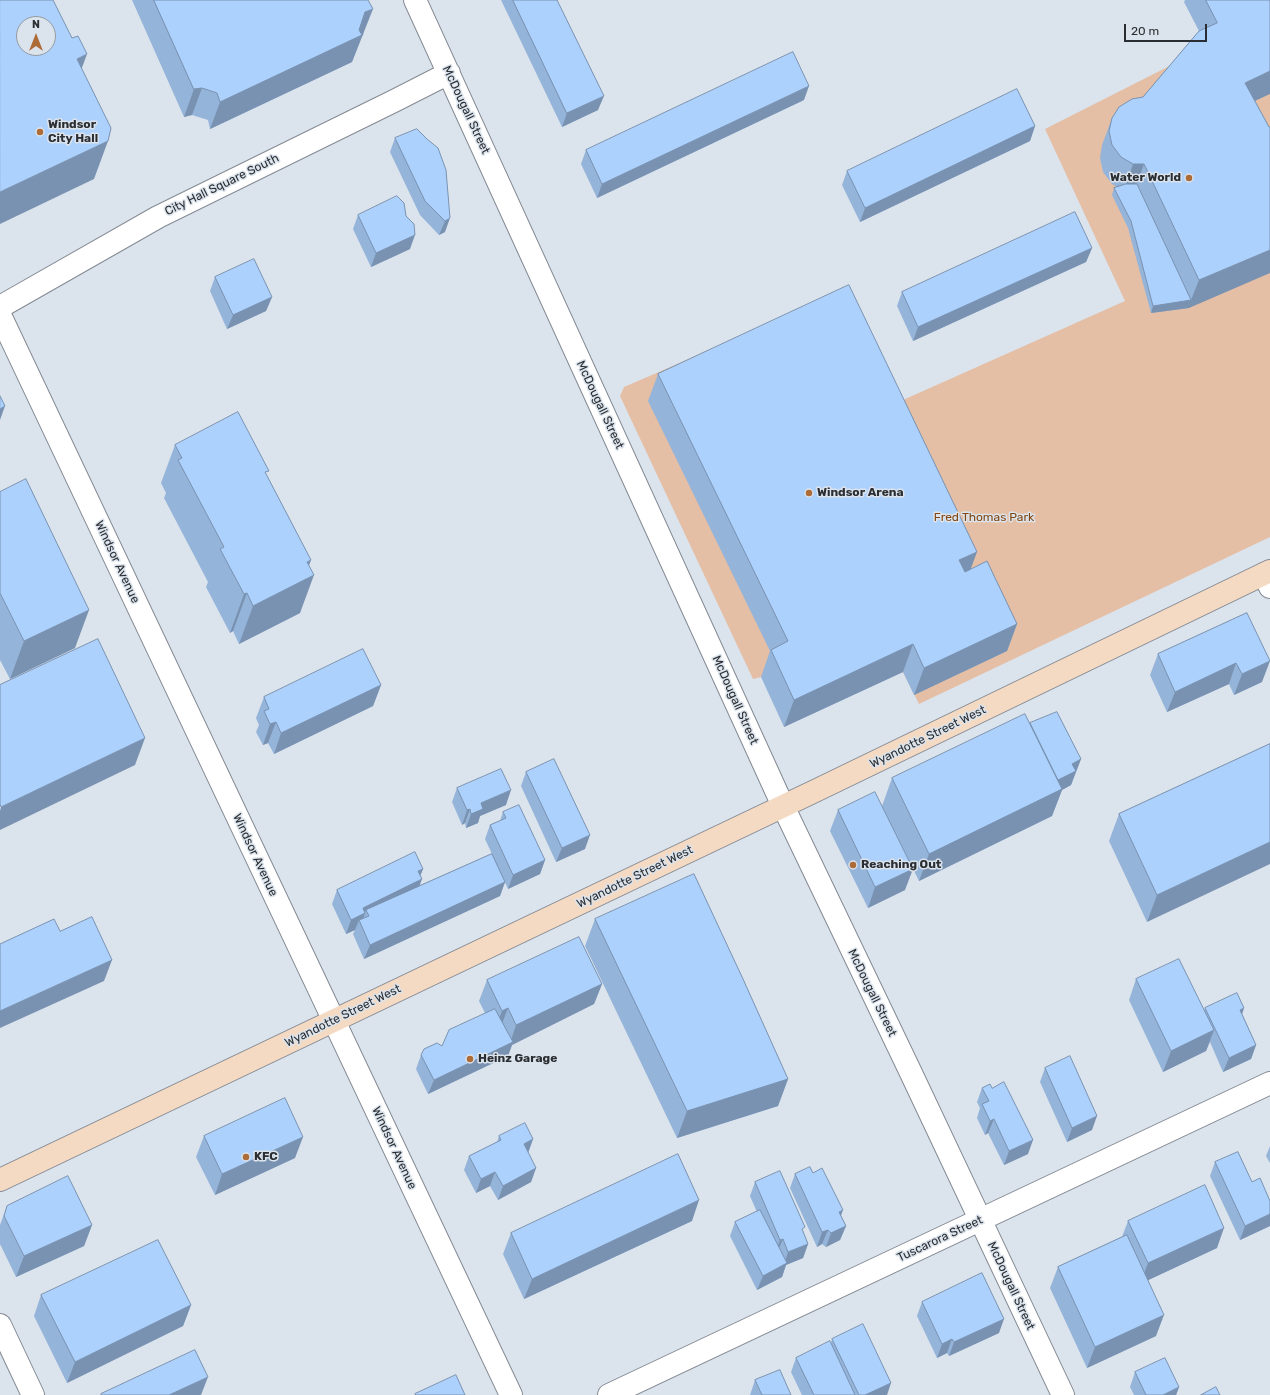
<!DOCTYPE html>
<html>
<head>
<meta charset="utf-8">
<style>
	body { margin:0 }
	#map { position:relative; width:1270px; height:1395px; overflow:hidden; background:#dbe3ec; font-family:Rubik,sans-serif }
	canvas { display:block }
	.north { position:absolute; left:16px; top:16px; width:40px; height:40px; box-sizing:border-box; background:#dbe3ec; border:1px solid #949aa1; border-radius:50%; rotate:0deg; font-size:11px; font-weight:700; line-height:16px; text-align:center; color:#2a2d31 }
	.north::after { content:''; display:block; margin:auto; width:14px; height:18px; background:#ad6b37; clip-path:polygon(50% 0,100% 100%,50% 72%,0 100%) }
	.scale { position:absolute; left:1124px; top:24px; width:83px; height:18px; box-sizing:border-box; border:2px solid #2a2d31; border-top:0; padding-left:5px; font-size:12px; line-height:14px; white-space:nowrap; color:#2a2d31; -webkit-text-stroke:3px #dbe3ec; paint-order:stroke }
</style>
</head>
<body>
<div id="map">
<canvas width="1270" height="1395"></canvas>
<div class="north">N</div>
<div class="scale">20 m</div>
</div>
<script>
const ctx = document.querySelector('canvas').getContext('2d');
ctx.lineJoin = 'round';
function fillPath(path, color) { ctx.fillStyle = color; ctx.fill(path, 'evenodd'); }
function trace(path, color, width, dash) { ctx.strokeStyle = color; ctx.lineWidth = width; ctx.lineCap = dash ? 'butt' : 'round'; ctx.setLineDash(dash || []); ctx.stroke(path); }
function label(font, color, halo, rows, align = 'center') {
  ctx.font = font + ' Rubik,sans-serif'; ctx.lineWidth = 3; ctx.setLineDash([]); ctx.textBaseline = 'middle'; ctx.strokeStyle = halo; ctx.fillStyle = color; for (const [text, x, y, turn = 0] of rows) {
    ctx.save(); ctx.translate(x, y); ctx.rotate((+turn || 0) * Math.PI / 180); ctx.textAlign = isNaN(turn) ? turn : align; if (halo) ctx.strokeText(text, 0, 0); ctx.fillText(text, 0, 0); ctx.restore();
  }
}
const green = new Path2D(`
	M1205,48L1270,87V537L919,704L903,672L761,677L753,679L620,396L624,387L833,297L885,408L1125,301L1045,129Z`);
const minor = new Path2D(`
	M0,315L511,1395
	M1264,574L1270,587
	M783,806L911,1073L1063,1395
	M609,1395L1270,1083`);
const tertiary = new Path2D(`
	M415,0L783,806
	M0,307L158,217L394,101L449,73
	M0,1325L33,1395`);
const secondary = new Path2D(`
	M0,1180L815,791L1270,571`);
const wall = new Path2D(`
	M132,0H368L363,36H362L352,62L210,129L208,120L192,115L184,117Z
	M501,0H557L598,110L562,127Z
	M1185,0H1270L1255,101L1269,127L1189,308L1151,313L1128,228L1112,195L1114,188L1117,187L1112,184L1103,172L1100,158L1102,145L1112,118L1143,97L1199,31L1184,2Z
	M804,100L597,198L581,164L586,150Z
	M1035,126L1030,141L860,222L842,185L847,171Z
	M395,138L446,170L445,232L439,235L420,215L390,152Z
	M358,215L406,216L410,249L371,267L353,229Z
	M1092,248L1086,262L913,341L897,306L902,292Z
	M215,277L272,297L266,311L227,329L210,291Z
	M658,374L970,569L1017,624L1007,651L914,695L903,672L784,727L761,677L770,651L648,401Z
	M175,445L267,476L311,560L309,565L300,613L239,644L233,631L230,633L206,587L208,582L164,498L166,493L161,483Z
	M0,492L75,648L10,679L0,660Z
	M1247,613L1262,682L1234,695L1229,684L1167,712L1150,675L1158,654Z
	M381,685L373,706L274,754L268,743L263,745L256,732L259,725L256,718L264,697Z
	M1030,723L1081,759L1071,785L1062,790L1052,816L919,881L882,806L892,778Z
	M1270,744L1147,922L1109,841L1119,814Z
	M526,772L585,849L556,862L521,786Z
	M457,788L506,805L480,816L478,823L466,828L465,823L462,825L452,802Z
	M838,810L905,890L868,908L830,831Z
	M503,812L545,860L540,874L508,889L502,876L505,882L500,896L364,959L353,934L355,930L346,934L332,904L337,890L423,869L420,876L419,886L492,854L485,839L490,825L500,821Z
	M595,919L788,1079L778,1106L677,1138L585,946Z
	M1136,979L1204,1011L1205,1008H1244L1242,1014L1256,1045L1251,1059L1223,1072L1210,1042L1206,1051L1163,1072L1129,1000Z
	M487,980L602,984L594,1004L512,1045L508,1056L428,1094L416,1069L421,1055L442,1046L485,1013L479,1001Z
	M1045,1068L1092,1130L1067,1142L1040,1082Z
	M982,1088L1028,1154L1004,1165L988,1133L985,1135L977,1118L980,1108L977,1102Z
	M204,1136L295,1158L215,1195L196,1157Z
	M499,1136L533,1139L528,1153L536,1168L531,1182L498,1200L490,1186L476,1193L464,1170L469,1156L497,1142Z
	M1270,1146V1163L1266,1156Z
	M1215,1162L1270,1226L1240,1240L1210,1176Z
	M813,1173L841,1216L846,1226L840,1240L826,1247L822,1244L817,1247L790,1188L795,1174Z
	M755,1182L803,1232L808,1244L803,1258L786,1265L782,1277L757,1290L730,1236L735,1222L757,1212L750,1196Z
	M7,1206L92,1225L84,1246L16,1277L0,1244V1225Z
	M692,1221L524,1299L503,1254L511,1233Z
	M1128,1221L1217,1248L1148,1280L1156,1336L1087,1368L1050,1288L1058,1267L1122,1237Z
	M41,1295L191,1305L183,1326L67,1383L34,1316Z
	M922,1302L999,1333L949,1356L947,1353L937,1358L917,1316Z
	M832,1339L887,1395H802L791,1372L796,1358L831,1343Z
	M1135,1372L1179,1387L1176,1395H1134L1130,1387Z
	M755,1380L791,1395H750Z`);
const shadedWall = new Path2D(`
	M373,9L352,62L210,129L220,102L365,12Z
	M87,54L73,92L77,59Z
	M1270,71V94L1235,110L1245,83Z
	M809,86L804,100L597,198L602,184Z
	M202,88L192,115L184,117L194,89Z
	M604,96L598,110L562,127L567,113Z
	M1035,126L1030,141L860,222L865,208Z
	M108,141L94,179L0,224V192Z
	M1133,164H1144L1134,192L1124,191Z
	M450,218L445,232L439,235L445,221Z
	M415,235L410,249L371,267L376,253Z
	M1092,248L1086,262L913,341L918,327Z
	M1270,250V273L1189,308L1151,313L1153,306L1191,300L1199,280Z
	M272,297L266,311L227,329L233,315Z
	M5,406L0,420V409Z
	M977,552L967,579L959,560Z
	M311,560L303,580L314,575L300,613L239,644L253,606Z
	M247,593L233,631L230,633L244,594Z
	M89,610L75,648L10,679L24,641Z
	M1017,624L1007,651L914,695L924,668Z
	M913,644L903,672L784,727L794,700Z
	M1270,661L1262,682L1234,695L1242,674Z
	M1236,663L1229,684L1167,712L1175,692Z
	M381,685L373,706L274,754L281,733Z
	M276,722L268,743L263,745L270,724Z
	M145,738L135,765L0,830V811L1,807Z
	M1081,759L1071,785L1062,790L1052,816L919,881L929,854L1055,782L1072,764Z
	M511,790L506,805L480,816L478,823L466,828L471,814L481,803Z
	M470,809L465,823L462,825L467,810Z
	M590,835L585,849L556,862L562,848Z
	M1270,842V864L1147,922L1157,895Z
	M545,860L540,874L508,889L513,875Z
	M423,869L418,881L422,879L417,893L369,916L366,910L361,925L359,920L355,930L346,934L351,920L363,908L418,871Z
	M913,869L905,890L868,908L875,887Z
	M505,882L500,896L364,959L370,945Z
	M112,960L104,981L0,1028V1011Z
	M602,984L594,1004L512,1045L508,1056L428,1094L434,1080L510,1043L516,1025Z
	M508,1008L500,1029L494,1032L502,1011Z
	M1244,1008L1239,1023L1240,1010Z
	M1214,1030L1206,1051L1163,1072L1171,1051Z
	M1256,1045L1251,1059L1223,1072L1229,1058Z
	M788,1079L778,1106L677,1138L687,1111Z
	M1097,1116L1092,1130L1067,1142L1072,1128Z
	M994,1119L988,1133L985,1135L990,1121Z
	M303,1137L295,1158L215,1195L222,1174Z
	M533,1139L528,1153L524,1144Z
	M1033,1140L1028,1154L1004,1165L1009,1151Z
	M536,1168L531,1182L498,1200L503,1186Z
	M495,1172L490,1186L476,1193L481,1179Z
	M699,1200L692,1221L524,1299L532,1279Z
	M843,1210L838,1224L839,1212Z
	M1270,1214V1226L1240,1240L1245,1226Z
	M92,1225L84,1246L16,1277L24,1256Z
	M846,1226L840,1240L826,1247L831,1233Z
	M1224,1228L1217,1248L1140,1284L1148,1263Z
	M828,1230L822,1244L817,1247L822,1232Z
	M783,1239L777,1253L775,1254L780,1240Z
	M808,1244L803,1258L786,1265L782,1277L757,1290L763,1276L784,1264L788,1252Z
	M191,1305L183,1326L67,1383L75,1362Z
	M1164,1315L1156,1336L1087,1368L1095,1347Z
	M1004,1319L999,1333L949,1356L954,1342Z
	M952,1339L947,1353L937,1358L942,1344Z
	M208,1377L201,1395H169Z
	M891,1383L887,1395H865Z
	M1179,1387L1176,1395H1163Z`);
const building = new Path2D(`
	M0,0H53L72,38L78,36L87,54L77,59L111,128L108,141L0,192ZM24,24H48V48H24Z
	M154,0H368L373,9L365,12L359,30L362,35L220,102L217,93L202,88L194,89Z
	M513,0H557L604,96L567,113Z
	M1206,0H1270V71L1245,83L1269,127H1270V250L1199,280L1144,164H1133L1121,157L1112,145L1109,131L1112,118L1119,107L1132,99L1143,97L1199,31L1217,23Z
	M793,52L809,86L602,184L586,150Z
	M1017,89L1035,126L865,208L847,171Z
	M417,129L427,139L438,148L446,170L450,218L445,221L425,201L395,138Z
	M1126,184H1137L1191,300L1153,306L1131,221L1114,188Z
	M397,196L404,203L406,216L414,224L415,235L376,253L358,215Z
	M1075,212L1092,248L918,327L902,292Z
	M254,259L272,297L233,315L215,277Z
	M849,285L977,552L959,560L965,572L987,561L1017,624L924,668L913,644L794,700L771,650L788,641L658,374Z
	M0,396L5,406L0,409Z
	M238,412L269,471L265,472L311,560L307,562L314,575L253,606L247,593L244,594L220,549L224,547L178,460L182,458L175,445Z
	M26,479L89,610L24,641L0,593V492Z
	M1247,613L1270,661L1242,674L1236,663L1175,692L1158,654Z
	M98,639L145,738L1,807L0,804V685Z
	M363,649L381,685L281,733L276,722L270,724L264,711L269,709L264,697Z
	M1057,712L1081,759L1072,764L1076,771L1058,780L1030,723Z
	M1025,714L1062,789L929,854L892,778Z
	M1270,744V842L1157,895L1119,814Z
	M554,759L590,835L562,848L526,772Z
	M501,769L511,790L481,803L483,809L471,814L470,809L467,810L457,788Z
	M875,792L913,869L875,887L838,810Z
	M519,805L545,860L513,875L490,825L506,818L503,812Z
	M415,852L423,869L418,871L422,879L363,908L365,913L351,920L337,890Z
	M492,854L505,882L370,945L359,920L369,916L366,910Z
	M694,874L743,979L788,1079L687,1111L595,919Z
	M92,917L112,960L0,1011V944L54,919L60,931Z
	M579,937L602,984L516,1025L508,1008L502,1011L487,980Z
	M1179,959L1214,1030L1171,1051L1136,979Z
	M1237,993L1244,1008L1240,1010L1256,1045L1229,1058L1205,1008Z
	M495,1009L513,1042L434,1080L421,1055L424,1049L437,1043L442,1046L449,1030Z
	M1070,1056L1097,1116L1072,1128L1045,1068Z
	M1004,1082L1033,1140L1009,1151L994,1119L990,1121L982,1104L989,1101L982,1088L990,1084L992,1088Z
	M285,1098L303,1137L222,1174L204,1136Z
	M525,1123L533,1139L524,1144L536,1168L503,1186L495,1172L481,1179L469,1156L501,1140L499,1136Z
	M1238,1152L1252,1182L1260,1178L1270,1201V1214L1245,1226L1215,1162Z
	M678,1154L699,1200L532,1279L511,1233Z
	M810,1167L813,1173L822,1168L843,1210L839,1212L846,1226L831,1233L828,1230L822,1232L795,1174Z
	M780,1171L805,1227L802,1229L808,1244L788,1252L783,1239L780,1240L755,1182Z
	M68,1176L92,1225L24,1256L4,1216L7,1206Z
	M1205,1185L1224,1228L1148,1263L1128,1221Z
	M760,1210L787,1263L763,1276L735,1222Z
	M1127,1235L1164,1315L1095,1347L1058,1267Z
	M158,1240L191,1305L75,1362L41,1295Z
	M982,1273L1004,1319L954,1342L952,1339L942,1344L922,1302Z
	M863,1324L891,1383L865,1395H859L832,1339Z
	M830,1341L855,1395H814L796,1358Z
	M195,1350L208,1377L169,1395H101V1394Z
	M1165,1358L1179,1387L1163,1395H1146L1135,1372Z
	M780,1370L791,1395H762L755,1380Z
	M456,1375L465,1395H416L415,1394Z
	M1216,1387L1220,1395H1201Z`);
const markers = [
	[40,132,4,"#ad6b37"],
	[1189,178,4,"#ad6b37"],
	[809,493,4,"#ad6b37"],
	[853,865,4,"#ad6b37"],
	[470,1059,4,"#ad6b37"],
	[246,1157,4,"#ad6b37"]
];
const streetNames = [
	["McDougall Street",466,110,65],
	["City Hall Square South",222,185,-26],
	["McDougall Street",600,405,65],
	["Windsor Avenue",117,562,65],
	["McDougall Street",735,700,66],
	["Wyandotte Street West",928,737,-26],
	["Windsor Avenue",255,855,65],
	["Wyandotte Street West",635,877,-26],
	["McDougall Street",872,993,64],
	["Wyandotte Street West",343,1016,-26],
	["Windsor Avenue",394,1148,65],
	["Tuscarora Street",940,1239,-25],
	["McDougall Street",1011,1286,65]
];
const poiNames = [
	["Windsor",48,125],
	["City Hall",48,139],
	["Water World",1181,178,"right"],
	["Windsor Arena",817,493],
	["Reaching Out",861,865],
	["Heinz Garage",478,1059],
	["KFC",254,1157]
];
const parkNames = [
	["Fred Thomas Park",984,518]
];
fillPath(green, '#e4bfa5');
trace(minor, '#848a93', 24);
trace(tertiary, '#848a93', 24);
trace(secondary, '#848a93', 24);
trace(minor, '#fff', 22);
trace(tertiary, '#fff', 22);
trace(secondary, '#f5dac3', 22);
fillPath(wall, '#95b4da');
fillPath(shadedWall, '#7992b1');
fillPath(building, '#add1fd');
trace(building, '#7992b1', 1);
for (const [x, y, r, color] of markers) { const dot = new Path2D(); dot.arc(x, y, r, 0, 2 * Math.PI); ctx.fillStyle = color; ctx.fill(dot); trace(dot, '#dbe3ec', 1.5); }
label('12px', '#2a2d31', '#dbe3ec', streetNames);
label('bold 12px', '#2a2d31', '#dbe3ec', poiNames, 'left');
label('12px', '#824610', '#dbe3ec', parkNames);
</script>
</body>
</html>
